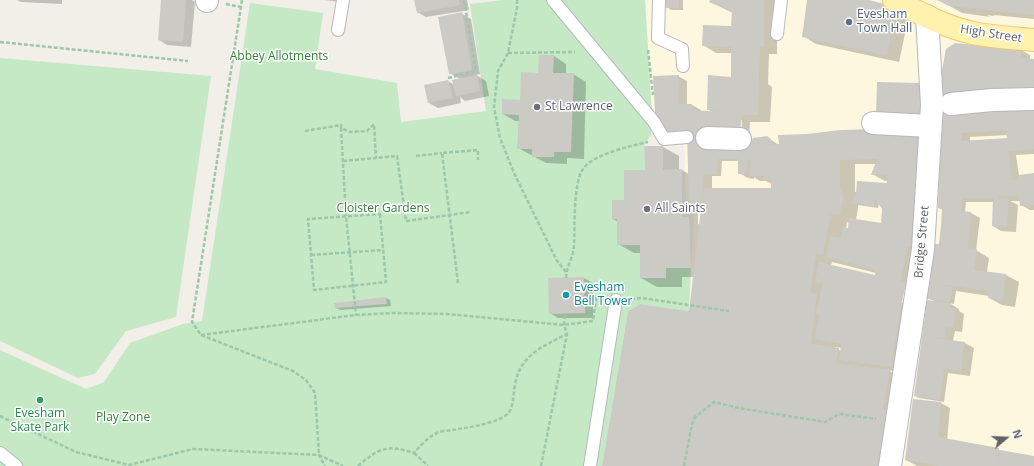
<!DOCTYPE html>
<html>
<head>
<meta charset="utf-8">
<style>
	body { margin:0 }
	#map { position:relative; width:1034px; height:466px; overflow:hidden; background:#f1efe8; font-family:"Open Sans",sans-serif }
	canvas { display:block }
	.north { position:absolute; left:986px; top:418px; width:40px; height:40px; -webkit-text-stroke:3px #fff; paint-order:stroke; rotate:71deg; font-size:11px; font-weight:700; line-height:16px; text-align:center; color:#5f6368 }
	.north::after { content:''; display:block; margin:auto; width:14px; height:18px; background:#5f6368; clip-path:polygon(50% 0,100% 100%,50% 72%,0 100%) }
</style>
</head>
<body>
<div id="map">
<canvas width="1034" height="466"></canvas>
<div class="north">N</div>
</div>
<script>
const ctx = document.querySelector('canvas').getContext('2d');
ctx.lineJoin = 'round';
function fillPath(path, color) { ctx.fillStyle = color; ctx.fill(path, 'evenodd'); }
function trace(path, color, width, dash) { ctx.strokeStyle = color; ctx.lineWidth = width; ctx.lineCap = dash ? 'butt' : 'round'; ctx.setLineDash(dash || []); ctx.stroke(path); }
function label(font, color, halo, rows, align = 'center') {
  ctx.font = font + ' "Open Sans",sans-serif'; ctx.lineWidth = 3; ctx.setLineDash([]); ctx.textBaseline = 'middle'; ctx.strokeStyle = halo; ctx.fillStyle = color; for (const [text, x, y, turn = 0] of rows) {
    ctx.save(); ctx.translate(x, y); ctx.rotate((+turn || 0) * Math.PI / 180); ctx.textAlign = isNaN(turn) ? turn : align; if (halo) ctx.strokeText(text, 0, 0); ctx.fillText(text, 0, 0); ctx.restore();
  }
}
const commercial = new Path2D(`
	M645,0H1034V466H602L628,311L640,304L689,311L694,214L686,213L684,133L663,131L652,114Z`);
const green = new Path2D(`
	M504,0H645L652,114L651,135L644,146L645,170H624V200H612V219H617V245H640V278H666V268H691L689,311L640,304L628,311L602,466H0V350L86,389L104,382L130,343L183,324L202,321L250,3L323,13L315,69L397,83L401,122L486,111L470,4Z
	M0,58L211,76L176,317L126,331L95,374L78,378L0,341Z`);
const shadow = new Path2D(`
	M17,0H62V4L21,2Z
	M162,0H192L195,2L191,47L167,45L159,40Z
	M324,0H341V2Z
	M415,0H467L469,10L426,17L417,12Z
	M667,0H683V10H671L667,7Z
	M711,0H777V54H769L768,84L772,87L770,122H750L749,139H741L742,120H740L739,139L751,144L767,137L780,146L929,136L900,372L888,370L906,380L888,466H603L690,313L694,277H682V287H657L641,278V253H634L618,244V222L613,219L663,147L679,156V170H682L689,174L688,137H678L665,129L678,76L687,81V105H692L701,110V112H713L708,109L732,78V53H716L703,45L732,27L733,13L710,2ZM722,161H740L739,173L748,178L754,179V177L760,181H766L772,184V189H712V176H721ZM855,164H876L872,174L885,181H888V184L855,192ZM879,203L883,208L882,224L856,220L858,208V205L878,208ZM698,212H702L700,225L698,224ZM847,222L849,223L848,229L846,228ZM832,262L876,273V276L831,266ZM905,286H907L903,303L901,302ZM834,347L842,348L841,351Z
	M808,0H865L909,15L899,62L816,44L803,36Z
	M939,0H1034V19L994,15V16L987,15L990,17L962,13Z
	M462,14L471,19L480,74L476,75L486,81L489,96L465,101L460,97L461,103L438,108L429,103L448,81L454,85L460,79L450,73Z
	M956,44L1021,50L1030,55V59L1034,60V154L1016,155L1019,176L1034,174V210H1030L1021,205L1020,201H1010L1018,205L1016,232L1001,231L993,226L994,202H966L965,212L971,213L980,218L976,250L989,258L987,272L1006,275L1019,282L1015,307L1002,305L989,298V296L956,291L954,304L949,303L959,309V311L964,314L962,332L955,331L953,341L965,343L974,348L970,376L948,373L944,402L919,398L915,396L934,301L928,298L945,246L943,210L939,208ZM1008,135V139L970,141V137Z
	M554,56L566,64V74H573L586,82L584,159L567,158V164L546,163L518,148L519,121H515L503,114L521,101L539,74Z
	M584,278L593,283V318H558L550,313Z
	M386,298L390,300L391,306L341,310L336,308Z
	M914,400L941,403L950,408L947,440L1034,457V466H917L906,460Z`);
const building = new Path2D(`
	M161,0H186L183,42L158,40Z
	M414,0H459L460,5L417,13Z
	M666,0H679V8H666Z
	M710,0H764V47H760L758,115H742L739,142H751L753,138L767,136L771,139V145L779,144L778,135L807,134L840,130L877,129H921L915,199L910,247H907L901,281H906L893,352L892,367L839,360L841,344L815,339L819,315L816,314L823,283L815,282L819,262L875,275V270L826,257L830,236L841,238L842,227L848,228L849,218L881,223L882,209L875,199L874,206L851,203L856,195L857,181L887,183V174L871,175L877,159L840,160V187L843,198L840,215L831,214L823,255L816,254L810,292L817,294L811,344L839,348L836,363L890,370L883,410L889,411L886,431H883L879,466H602L628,311L640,304L689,311L701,209L689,207L687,132H668L664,130L655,112L653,76L679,75L678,104H692V110L723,112L707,110L708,75L731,77V47L702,46L703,25L731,26L732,11L709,2ZM718,159H738V174H746L747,160H750V176H763V180H771V188H704L702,200L704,174H717Z
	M807,0H869L896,7L887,56L802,37Z
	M937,0H1034V15L949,6Z
	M462,12L472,70L449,74L438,17Z
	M955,43L1021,49V58L1034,59V149L1008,151L1012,180L1018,179V175L1034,173V205L1020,206L1019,196H999V198L1009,199L1007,227L992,226L993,198H962L961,211L971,212L968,248L977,249L974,270L1006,274L1003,300L988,298L989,291L939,284L953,287L950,302L927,299L935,244H939L941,226L942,209L938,208L942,70L946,49ZM1006,130L1007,138L961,141V133Z
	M539,55H554L553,73H574L571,152H554V157H532V149H517L519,115L502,114V99L520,100L521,72L538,73Z
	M477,75L480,91L456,96L452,80Z
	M448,80L453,98L428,103L424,85Z
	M877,82L921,83L922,121L876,113Z
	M644,146H663V170L682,169V217H689L691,268H666V278H640V245H617V219L612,220V200H624V170H645Z
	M584,277L585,313L549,314L548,278Z
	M386,297L387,304L335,308L334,303Z
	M927,300L951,303L950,308H956L953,328L946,327L945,338H936L965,342L961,371L944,369L940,400L914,396Z
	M913,399L941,402L938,437L999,448L997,466H939L905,460Z
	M1000,450L1034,456V466H997Z`);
const path = new Path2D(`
	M242,0L192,322L201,335L293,371L306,380L315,393L319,455L343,466
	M517,0V8L508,53L498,71L494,107L500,138L514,173L557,261L566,272
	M226,4L241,7
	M0,42L188,61
	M648,50L653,95
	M508,53L575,52
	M448,78L476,71L464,0
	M341,128L346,216L356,315
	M305,131L341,125V128L350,132L367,131L374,124L376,158
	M416,156L442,153
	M343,161L397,156L406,221L471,212
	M380,214L386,282L314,290L308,219Z
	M311,255L383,250
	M566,278C566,266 574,257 574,245C575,227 573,183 583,169C593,154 631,146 648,142
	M458,283L442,153L478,150V160
	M631,299L642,298L729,311
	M201,335L356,315L393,313L447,314L564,325L593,321L596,298L602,299
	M0,416L76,452L129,465L193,449L319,455L325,466
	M414,453L428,466
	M358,466C379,448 387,444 414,453C420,446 428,437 437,433C441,431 447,431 452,430C465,428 502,423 509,412C514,405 513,393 515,385C520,355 543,346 567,334
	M541,466L567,334L564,325L565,313
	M684,466L692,424L695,417L714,402L739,408L825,422L839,414L876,419`);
const lane = new Path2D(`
	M553,0L654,122L664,139L687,137
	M659,0L658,38L682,49L683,66
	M338,30L343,0
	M777,34L781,0
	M0,453L16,466
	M590,466L616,300`);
const street = new Path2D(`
	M207,1V0
	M951,104L992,100L1034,99
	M873,123L930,126
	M707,138L740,139
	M890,466L923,249L932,105L927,16`);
const primary = new Path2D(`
	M894,0C918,12 943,26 969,32C988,37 1014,38 1034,40`);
const markers = [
	[849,22,4,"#5c6f8a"],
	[537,107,4,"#6b7280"],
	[647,209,4,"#6b7280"],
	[566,295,4,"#0f9aa8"],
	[40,400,4,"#2e9e5b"]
];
const serviceNames = [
	["Evesham",857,15],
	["Town Hall",857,29]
];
const streetNames = [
	["High Street",991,34,9],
	["Bridge Street",922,242,-85]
];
const parkNames = [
	["Abbey Allotments",279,57],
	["Cloister Gardens",383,209],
	["Play Zone",123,418]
];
const worshipNames = [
	["St Lawrence",545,107],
	["All Saints",655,209]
];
const cultureNames = [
	["Evesham",574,288],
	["Bell Tower",574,302]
];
const leisureNames = [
	["Evesham",40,414],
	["Skate Park",40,428]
];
fillPath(commercial, '#fef7e0');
fillPath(green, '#c5e8c5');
fillPath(shadow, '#0003');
fillPath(building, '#cccac5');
trace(lane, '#b5b8bc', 14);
trace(street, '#b5b8bc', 24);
trace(primary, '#f2c960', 24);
trace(path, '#9cc7a9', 2.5, [4, 2]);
trace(lane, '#fff', 12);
trace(street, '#fff', 22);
trace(primary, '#fff2af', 22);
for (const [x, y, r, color] of markers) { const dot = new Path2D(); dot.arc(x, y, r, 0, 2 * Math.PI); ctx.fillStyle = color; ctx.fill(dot); trace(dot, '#fff', 1.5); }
label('12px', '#4e5e75', '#fff', serviceNames, 'left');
label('12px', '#5f6368', '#fff', streetNames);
label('12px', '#348238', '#fff', parkNames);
label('12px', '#5b616d', '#fff', worshipNames, 'left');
label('12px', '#0d838f', '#fff', cultureNames, 'left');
label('12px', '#27864d', '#fff', leisureNames);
</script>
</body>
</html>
